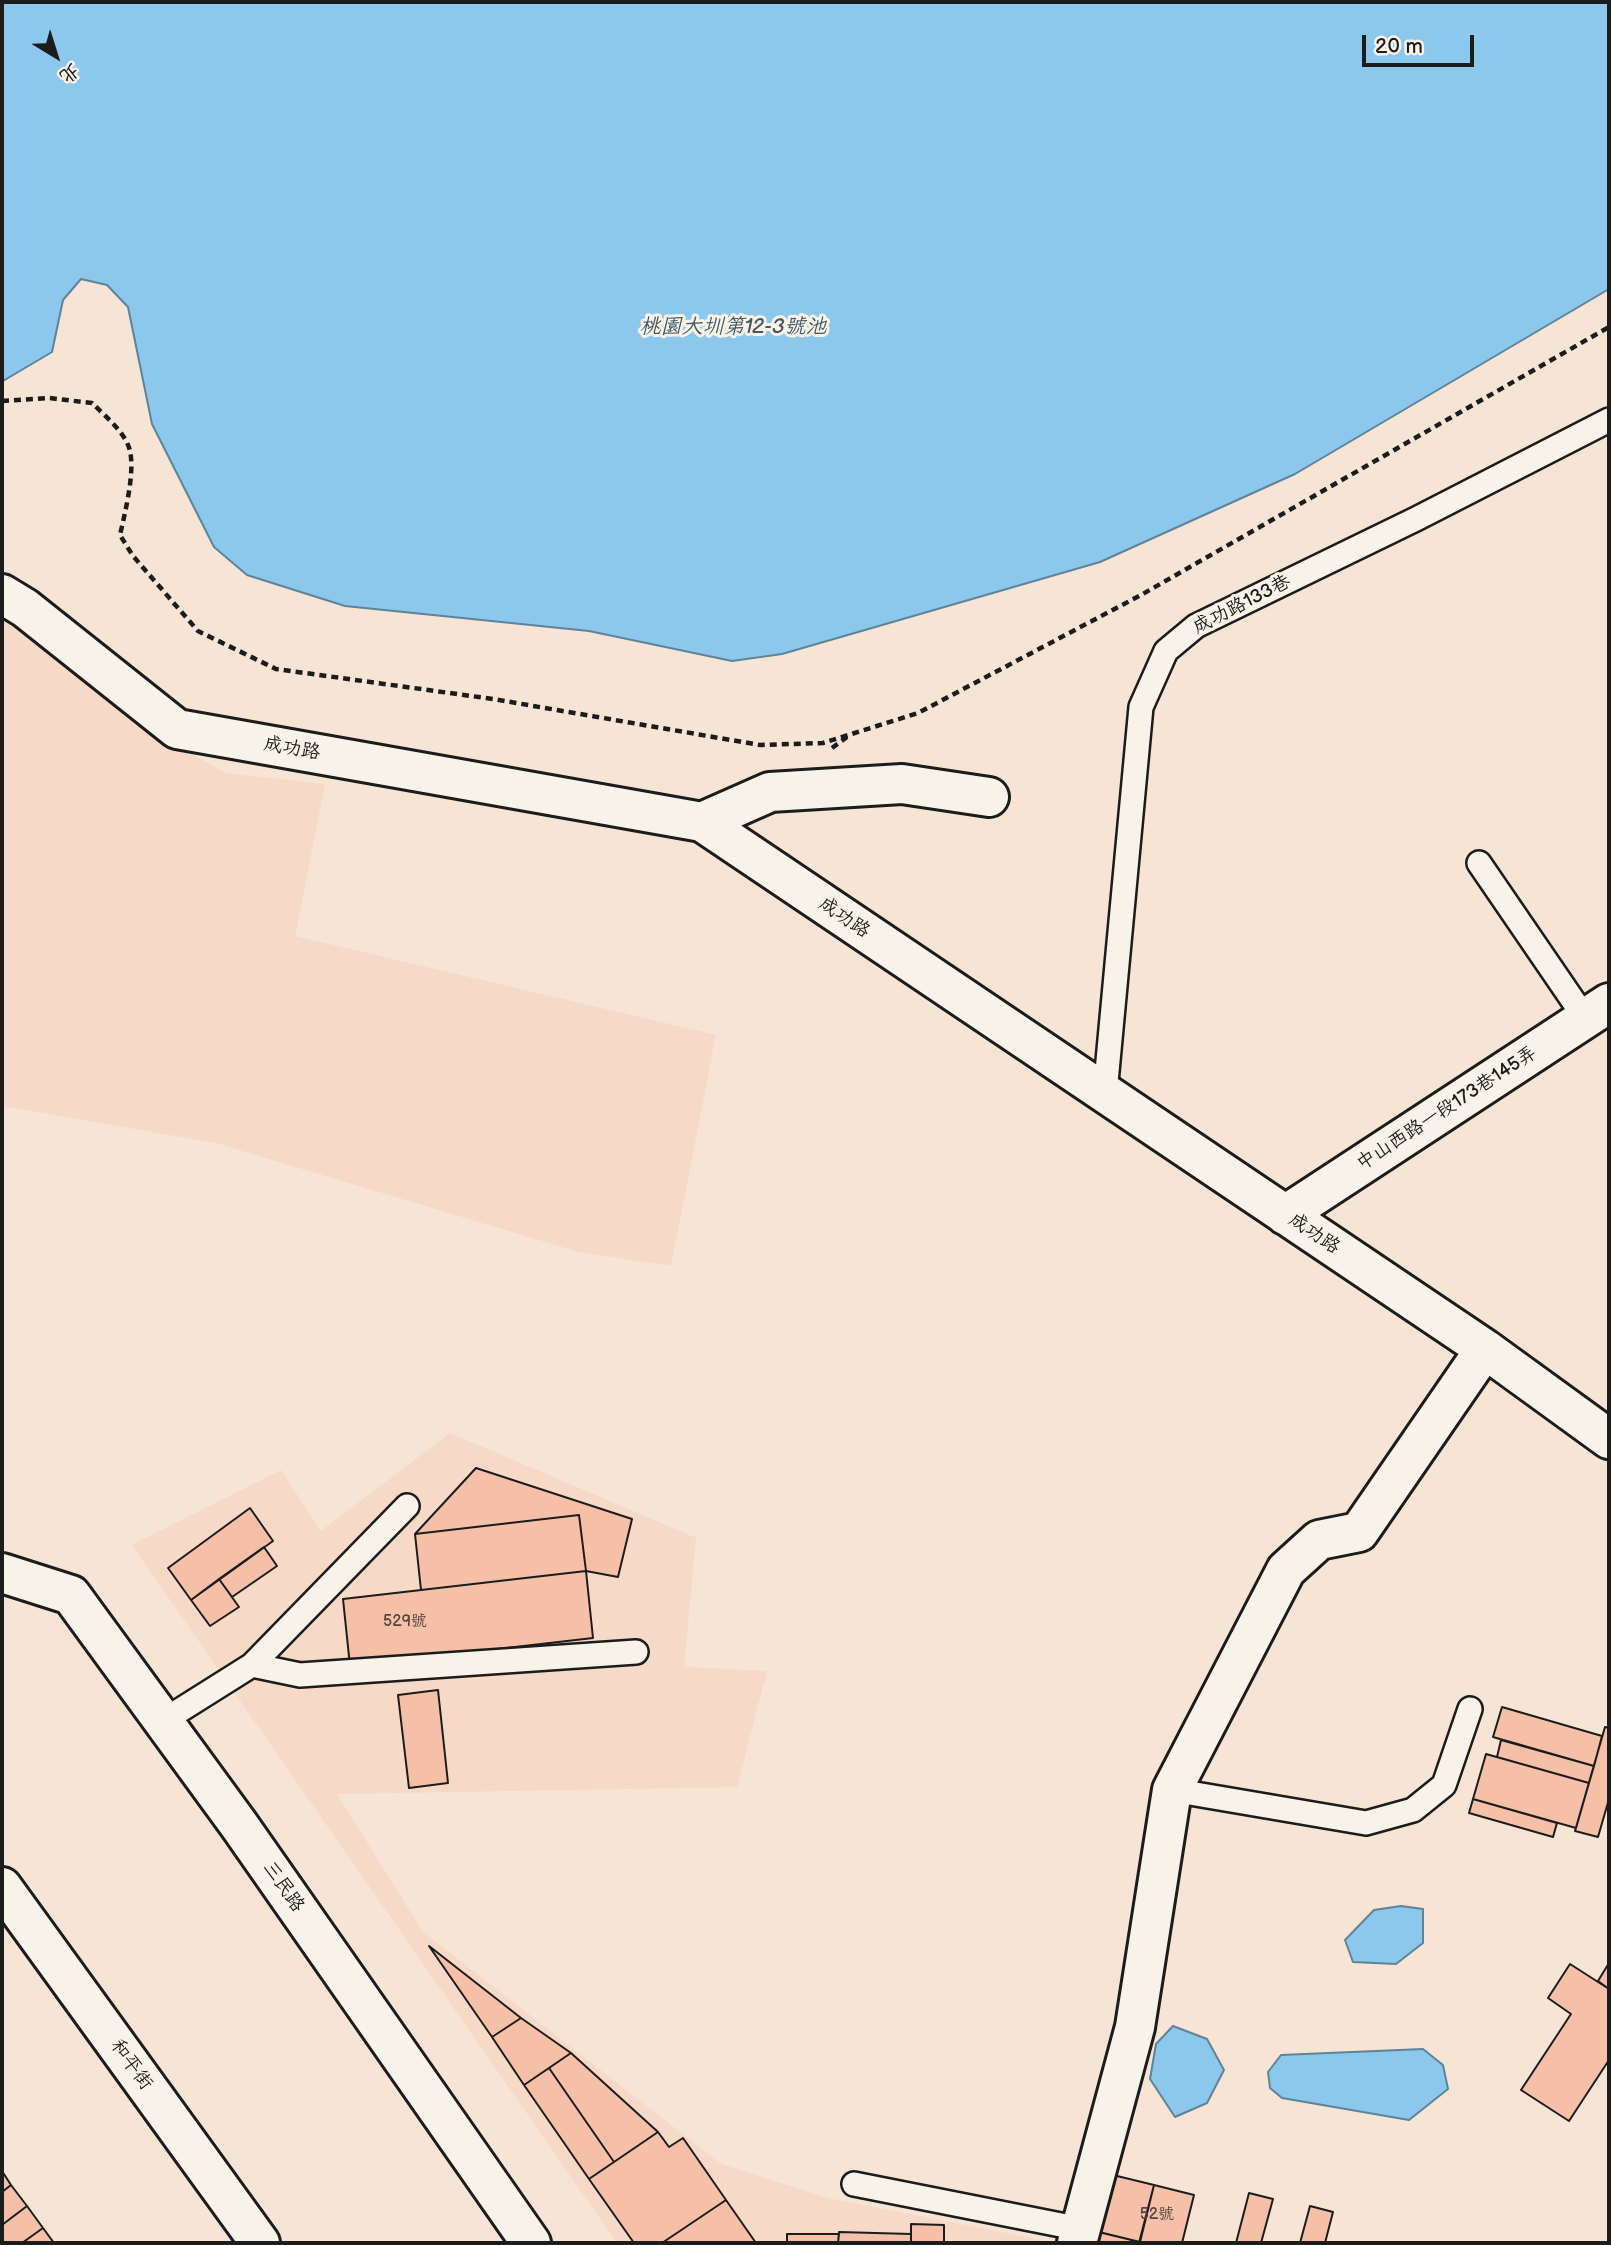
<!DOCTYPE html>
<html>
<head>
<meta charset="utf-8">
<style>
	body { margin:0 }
	#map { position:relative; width:1611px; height:2245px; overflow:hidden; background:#f6e4d4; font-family:"Balsamiq Sans","LXGW WenKai TC",sans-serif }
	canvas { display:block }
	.frame { position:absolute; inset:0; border:4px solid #1c1c1c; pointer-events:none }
	.north { position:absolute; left:21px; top:21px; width:70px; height:70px; -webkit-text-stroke:5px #f7f3e8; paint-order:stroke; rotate:142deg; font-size:19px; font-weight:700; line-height:28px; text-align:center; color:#1c1c1c }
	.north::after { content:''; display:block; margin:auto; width:24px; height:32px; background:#1c1c1c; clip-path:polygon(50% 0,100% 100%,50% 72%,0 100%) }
	.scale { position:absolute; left:1362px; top:35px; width:112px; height:32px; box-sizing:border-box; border:4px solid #1c1c1c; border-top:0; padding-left:9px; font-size:21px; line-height:24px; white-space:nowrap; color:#1c1c1c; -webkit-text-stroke:5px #f7f3e8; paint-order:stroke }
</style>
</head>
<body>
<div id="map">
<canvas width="1611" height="2245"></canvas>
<div class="frame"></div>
<div class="north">北</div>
<div class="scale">20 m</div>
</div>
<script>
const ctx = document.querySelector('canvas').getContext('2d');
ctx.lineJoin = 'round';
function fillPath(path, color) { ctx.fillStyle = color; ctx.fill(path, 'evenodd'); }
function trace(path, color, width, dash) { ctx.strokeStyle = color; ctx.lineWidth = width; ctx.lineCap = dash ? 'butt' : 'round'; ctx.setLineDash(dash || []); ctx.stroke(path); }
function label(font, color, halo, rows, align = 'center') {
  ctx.font = font + ' "Balsamiq Sans","LXGW WenKai TC",sans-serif'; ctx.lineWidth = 6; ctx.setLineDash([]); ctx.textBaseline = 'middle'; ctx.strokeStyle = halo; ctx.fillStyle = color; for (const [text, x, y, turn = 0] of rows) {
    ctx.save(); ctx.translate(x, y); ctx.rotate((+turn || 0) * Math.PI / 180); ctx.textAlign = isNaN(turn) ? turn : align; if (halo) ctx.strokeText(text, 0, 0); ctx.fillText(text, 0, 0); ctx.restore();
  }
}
const built = new Path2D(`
	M2,604L161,737L226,773L325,784L295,936L716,1035L671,1266L579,1252L216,1143L2,1106Z
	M450,1433L696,1538L684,1667L767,1671L737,1787L337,1794L423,1932L721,2164L828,2198L1057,2243H617L132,1545L281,1470L321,1531Z`);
const water = new Path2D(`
	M2,2H1609V289L1295,474L1100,562L782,654L732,661L589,631L345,606L247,575L214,547L152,424L128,307L107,285L81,279L63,300L52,352L3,381L2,379Z
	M1401,1906L1423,1909V1943L1396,1964L1353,1962L1345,1940L1374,1910Z
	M1173,2026L1207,2039L1224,2070L1207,2103L1175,2117L1150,2079L1156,2044Z
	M1423,2049L1443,2065L1448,2089L1409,2120L1282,2098L1270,2088L1268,2072L1281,2055Z`);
const building = new Path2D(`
	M476,1468L632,1519L618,1577L586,1571L579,1515L415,1534Z
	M250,1508L273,1541L191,1600L168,1568Z
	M579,1515L586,1571L421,1590L415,1534Z
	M264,1547L277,1566L232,1597L219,1579Z
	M586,1571L593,1638L350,1666L343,1599Z
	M219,1579L239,1607L210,1626L191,1600Z
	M438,1690L448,1783L409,1788L398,1695Z
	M1502,1707L1602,1736L1594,1766L1493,1737Z
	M1605,1727L1609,1728V1799L1598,1837L1575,1831Z
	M1501,1740L1594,1766L1589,1783L1497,1757Z
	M1486,1754L1589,1783L1576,1828L1473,1799Z
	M1473,1799L1557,1823L1553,1837L1469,1813Z
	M429,1946L521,2018L492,2037Z
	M1609,1963V1989L1598,1981Z
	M1570,1964L1609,1989V2060L1569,2121L1521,2090L1571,2014L1548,1998Z
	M521,2018L571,2053L524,2085L492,2037Z
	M571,2053L658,2132L614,2162L549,2068Z
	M549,2068L614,2162L589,2179L524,2085Z
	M658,2132L669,2147L683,2138L726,2200L662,2243H634L589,2179Z
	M2,2171L11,2185L2,2192Z
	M1113,2175L1154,2185L1140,2242L1099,2232Z
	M11,2185L27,2206L2,2225V2192Z
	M1154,2185L1194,2195L1182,2243H1139Z
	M1249,2193L1273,2199L1261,2243H1236Z
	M726,2200L756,2243H662Z
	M27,2206L43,2228L22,2243H2V2225Z
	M1310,2206L1333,2212L1325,2243H1300Z
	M911,2224L944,2225V2243H911Z
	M43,2228L54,2243H22Z
	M1090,2230L1140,2242L1087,2243Z
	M839,2232L911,2234V2243H838Z
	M787,2234H839L838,2243H787Z`);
const path = new Path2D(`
	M2,401L49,398L92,403C105,416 126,433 130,451C135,473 125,513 120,535L133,556L198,631L276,669L493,699L760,745L823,743L918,713L1141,595L1609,327
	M832,748L847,737`);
const service = new Path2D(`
	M1479,863L1585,1018
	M1105,1093L1141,707L1166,651L1196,626L1416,519L1609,420
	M252,1665L300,1675L636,1652
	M163,1721L252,1665L407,1506
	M1172,1790L1366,1823L1413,1810L1444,1785L1470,1709
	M854,2184L1081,2229`);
const minor = new Path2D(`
	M2,594L25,608L177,729L702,822L1485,1349L1609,1439
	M702,822L770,792L902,784L989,797
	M1285,1215L1609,1003
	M2,1887L260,2243
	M1077,2243L1135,2027L1172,1790L1286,1570L1319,1540L1359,1532L1485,1349`);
const tertiary = new Path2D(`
	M2,1573L71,1595L239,1825L531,2243`);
const numberNames = [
	["529號",405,1622],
	["52號",1157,2215]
];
const streetNames = [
	["成功路133巷",1242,605,-27],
	["成功路",292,749,10],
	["成功路",844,918,34],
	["中山西路一段173巷145弄",1447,1109,-33],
	["成功路",1314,1234,34],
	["三民路",283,1887,55],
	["和平街",131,2065,54]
];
const waterNames = [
	["桃園大圳第12-3號池",733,328]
];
fillPath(built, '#f6d9c6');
fillPath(water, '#8cc7ec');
trace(water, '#5f8399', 2);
fillPath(building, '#f5c0a7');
trace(building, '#1c1c1c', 2);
trace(service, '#1c1c1c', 28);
trace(minor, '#1c1c1c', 44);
trace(tertiary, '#1c1c1c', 44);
trace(path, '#1c1c1c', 4.5, [7, 5]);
trace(service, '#f7f3e8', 23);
trace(minor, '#f7f3e8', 38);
trace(tertiary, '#f7f3e8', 38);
label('16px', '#52453f', null, numberNames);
label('19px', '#1c1c1c', '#f7f3e8', streetNames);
label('italic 21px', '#435865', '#f7f3e8', waterNames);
</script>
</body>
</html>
